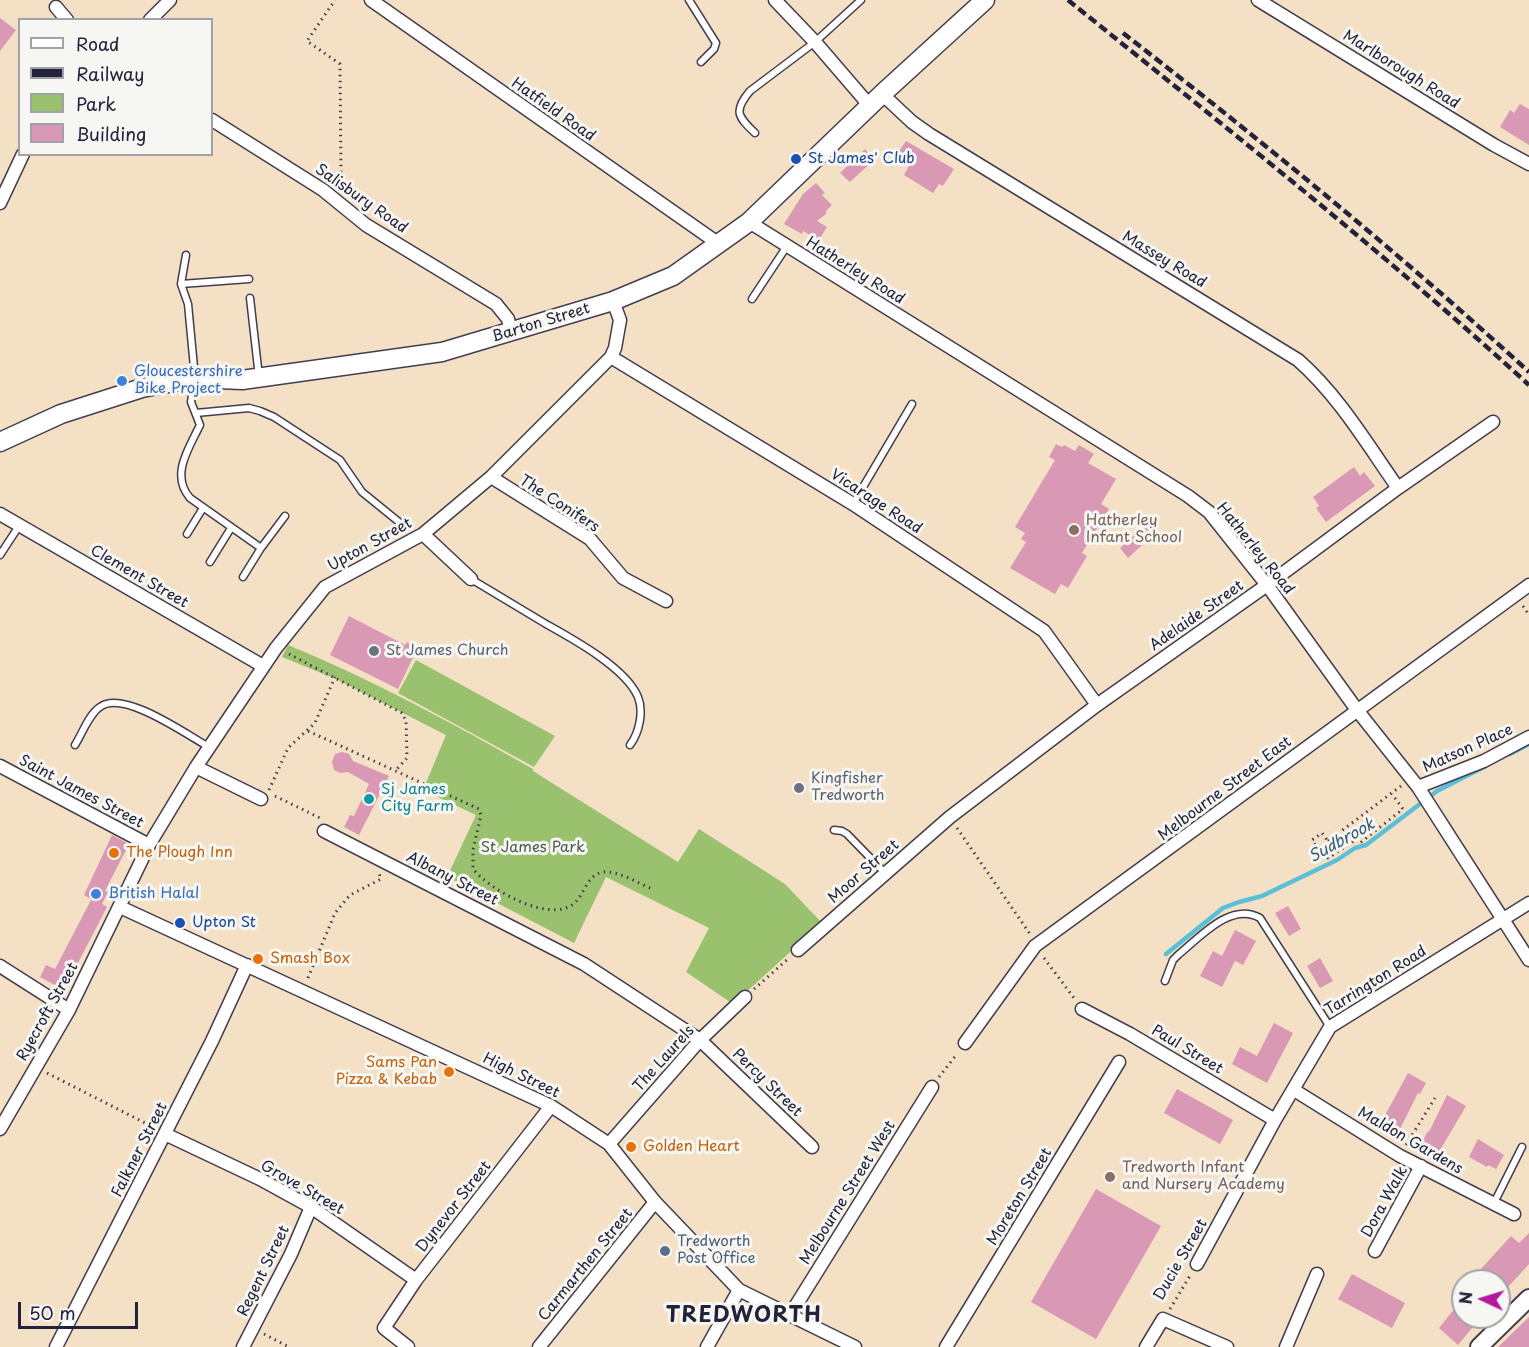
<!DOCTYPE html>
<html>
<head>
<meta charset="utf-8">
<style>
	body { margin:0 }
	#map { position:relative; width:1529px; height:1347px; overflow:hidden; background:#f4e0c5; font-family:"Playpen Sans",sans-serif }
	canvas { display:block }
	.legend { position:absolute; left:18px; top:18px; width:195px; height:138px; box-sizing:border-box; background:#f6f6f2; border:2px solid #a1a1a9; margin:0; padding:8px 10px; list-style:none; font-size:18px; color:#22223b }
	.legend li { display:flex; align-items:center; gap:12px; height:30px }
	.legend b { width:30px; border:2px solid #a1a1a9 }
	.north { position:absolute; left:1451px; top:1269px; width:60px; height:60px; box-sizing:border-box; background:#f6f6f2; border:2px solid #a1a1a9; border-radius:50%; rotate:274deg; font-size:16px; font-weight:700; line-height:24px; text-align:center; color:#22223b }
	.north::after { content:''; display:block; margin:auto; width:21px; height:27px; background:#b5179e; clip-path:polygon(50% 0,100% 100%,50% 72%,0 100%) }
	.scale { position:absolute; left:18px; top:1302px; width:120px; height:27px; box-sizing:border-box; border:3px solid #22223b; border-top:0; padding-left:8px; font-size:18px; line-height:21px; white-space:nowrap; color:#22223b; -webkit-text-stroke:4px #f6f6f2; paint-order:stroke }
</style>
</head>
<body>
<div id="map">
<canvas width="1529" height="1347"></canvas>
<ul class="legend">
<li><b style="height:8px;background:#fff"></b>Road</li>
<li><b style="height:8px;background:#22223b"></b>Railway</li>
<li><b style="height:16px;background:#9ac26e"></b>Park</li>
<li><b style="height:16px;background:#d999b5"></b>Building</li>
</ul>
<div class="north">N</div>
<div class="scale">50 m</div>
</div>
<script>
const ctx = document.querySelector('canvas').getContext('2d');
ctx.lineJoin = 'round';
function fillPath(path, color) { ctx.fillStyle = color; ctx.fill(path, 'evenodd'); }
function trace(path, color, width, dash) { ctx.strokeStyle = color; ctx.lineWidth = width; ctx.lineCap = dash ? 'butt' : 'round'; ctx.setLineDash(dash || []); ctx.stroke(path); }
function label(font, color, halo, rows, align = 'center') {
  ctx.font = font + ' "Playpen Sans",sans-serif'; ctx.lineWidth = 6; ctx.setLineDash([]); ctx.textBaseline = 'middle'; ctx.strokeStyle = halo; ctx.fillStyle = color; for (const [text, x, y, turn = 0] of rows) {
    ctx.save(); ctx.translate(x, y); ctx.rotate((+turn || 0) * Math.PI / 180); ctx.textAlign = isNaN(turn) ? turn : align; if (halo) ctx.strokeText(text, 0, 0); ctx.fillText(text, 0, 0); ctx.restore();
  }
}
const green = new Path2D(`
	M288,645C373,680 454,724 533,769V771L678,862L699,829L785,884L822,923L733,1004L686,972L709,928L606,877L574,943L447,877L476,815L423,790L446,735L336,679L282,657Z
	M416,660L555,736L534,767L398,693Z`);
const stream = new Path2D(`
	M1510,754L1529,744
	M1166,954L1223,908L1239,902L1262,896L1337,860L1355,848L1366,845L1437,791L1484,767`);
const building = new Path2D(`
	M0,18L16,30L0,51Z
	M1520,104L1529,109V145L1500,127L1510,110L1514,113Z
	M906,141L954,169L943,186L939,184L933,193L904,175L911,162L897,154Z
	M865,149L874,160L850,182L840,173Z
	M816,183L825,193L822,195L832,205L825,212L827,213L817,221L827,227L819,240L803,231L802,234L784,224L803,194Z
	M1056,444L1062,447L1064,445L1075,451L1079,445L1094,454L1088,463L1116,479L1101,504L1109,509L1082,553L1087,556L1068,588L1061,584L1055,594L1010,568L1026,542L1021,539L1025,533L1015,527L1055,460L1049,457Z
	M1354,467L1360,476L1364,472L1375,486L1326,522L1316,508L1319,506L1313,497Z
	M1146,525L1154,534L1128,558L1120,548Z
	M349,616L405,645L407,642L418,647L398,689L330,655Z
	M342,752L349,754L353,761L389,776L359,835L344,827L350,815L354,816L369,784L348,772L340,773L334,770L332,762L335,754Z
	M112,835L129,844L105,891L108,892L102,904L107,907L64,990L40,977L46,965L55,969L91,900L98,903L84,895Z
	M1288,906L1301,929L1289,936L1275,913Z
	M1235,930L1256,941L1243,965L1235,961L1222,987L1200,976L1213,951L1222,956Z
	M1320,958L1333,981L1320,988L1307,966Z
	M1274,1023L1293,1033L1267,1083L1232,1064L1240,1047L1257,1056Z
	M1408,1073L1426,1083L1420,1094L1418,1093L1400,1129L1383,1119Z
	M1177,1089L1233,1120L1220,1144L1164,1113Z
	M1447,1095L1466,1106L1439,1152L1422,1142L1428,1131L1429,1132Z
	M1478,1139L1504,1155L1496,1169L1488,1165L1487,1167L1469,1157Z
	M1096,1189L1161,1226L1096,1339L1031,1302Z
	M1529,1233V1264L1499,1297V1281H1470L1511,1236L1519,1243Z
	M1352,1274L1405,1303L1392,1328L1338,1299Z
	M1463,1298V1317H1481L1458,1345L1439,1328Z
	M1529,1317V1347H1498Z`);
const path = new Path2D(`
	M334,181L341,175L340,64L307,41L335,0
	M1523,606L1529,615
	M289,654L402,713L406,721L407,758L396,770
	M308,731L479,809L481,815L473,850V869C490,890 547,922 572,905C585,896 586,874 604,872C619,871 638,883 652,889
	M269,790L288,748L315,723L335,677
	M275,796L320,818
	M957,828L1030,934
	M1328,841L1401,786
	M1320,851L1330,844L1322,833L1312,840L1322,856L1326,853L1328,858L1357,839L1360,843L1403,809L1392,794
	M1044,958L1074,998
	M308,978L335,913L350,895L381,879L379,873
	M754,989L788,959
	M47,1073L153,1127
	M939,1077L957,1054
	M1406,1145L1435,1098
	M1170,1309L1191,1274
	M264,1334L289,1347`);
const service = new Path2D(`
	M689,0L716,43L714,49L701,62
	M755,133C738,117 733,111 750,91L815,42L861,0
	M186,255L181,284L188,304L195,378L191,402L200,425C189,448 170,475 190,498L261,548
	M181,284L249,279
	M250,298L259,377
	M752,299L787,246
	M196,413L249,408L260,411L274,417L340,460L362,492L399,522
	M853,504L912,404
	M187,534L203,508
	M0,555L19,526
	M210,562L231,528
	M243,577L261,548L285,516
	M471,579C496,594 521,609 546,624C573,639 626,668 638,697C644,712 639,733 630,745
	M75,745C82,734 89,714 100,707C123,689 187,735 209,747
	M834,830L842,831L847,834L885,873
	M1165,981L1173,960L1178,955C1199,938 1231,901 1260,918L1330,1027
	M1494,1203L1522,1147`);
const minor = new Path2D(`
	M371,0L719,244
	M775,0L815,42L870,106
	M1258,0L1494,145L1529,164
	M56,7L67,20
	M150,20L170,0
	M882,94L912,122L929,134L1298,360C1339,396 1367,444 1398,488
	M212,120L323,190L366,225L496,304L508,319L511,332
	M0,203L23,154
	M749,222L1188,496L1209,512L1267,585L1357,710L1418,787L1529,960
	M611,357L853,504L1044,631L1097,705
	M491,477L590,539L623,578L666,601
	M0,514L263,666
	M423,534L471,579
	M0,766L149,845
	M196,767L261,799
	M1418,787L1484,761L1529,737
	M324,831L584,964L700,1040L812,1147
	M120,907L551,1106L609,1144L655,1202L739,1290L855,1347
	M798,950L950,817L1097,705L1267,585L1398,488L1493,422
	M0,966L69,1010
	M1082,1009L1130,1034L1275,1120
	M965,1043L1035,946L1529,585
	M1294,1090L1400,1156L1514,1214
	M0,1129L69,1010L149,845L196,767L276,648L325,587L423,534L491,477L611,357L615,348L620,320L613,301
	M165,1134L260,1179L311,1207L416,1280
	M609,1144L700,1040L745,997
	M1375,1251L1421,1166
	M1197,1264L1275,1120L1330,1027L1529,903
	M790,1315L932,1087
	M56,1347L212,1041L247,965
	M243,1347L291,1254L311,1207
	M408,1347L384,1328L416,1280L551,1106
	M539,1347L655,1202
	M707,1347L739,1290
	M946,1347L1119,1062
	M1146,1347L1163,1319L1227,1347
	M1286,1347L1317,1274`);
const tertiary = new Path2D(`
	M1479,1347L1529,1298`);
const secondary = new Path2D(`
	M0,442L61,414L142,388L195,378L242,380L442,352L613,301L673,276L749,222L882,94L985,0`);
const rail = new Path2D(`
	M1068,0C1224,126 1381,250 1529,385
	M1123,33C1262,141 1399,253 1529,372`);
const markers = [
	[796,159,6,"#1a4fb4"],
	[122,381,6,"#3f7fe0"],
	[1074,530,6,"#8d6e63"],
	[374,651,6,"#6b7280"],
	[799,788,6,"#6b7280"],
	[369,799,6,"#0f9aa8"],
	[114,853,6,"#e8710a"],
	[96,894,6,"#3f7fe0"],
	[180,923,6,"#1a4fb4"],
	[258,959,6,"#e8710a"],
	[449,1072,6,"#e8710a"],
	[631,1147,6,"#e8710a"],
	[1110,1177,6,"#8d6e63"],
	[665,1251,6,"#5c6f8a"]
];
const streetNames = [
	["Marlborough Road",1401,70,32],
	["Hatfield Road",553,110,35],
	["Salisbury Road",361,199,35],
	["Massey Road",1164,260,31],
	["Hatherley Road",855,271,32],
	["Barton Street",541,323,-17],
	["Vicarage Road",876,502,33],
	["The Conifers",559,504,33],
	["Upton Street",370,545,-29],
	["Hatherley Road",1255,549,51],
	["Clement Street",139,577,30],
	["Adelaide Street",1197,616,-35],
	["Matson Place",1468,749,-24],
	["Melbourne Street East",1225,789,-37],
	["Saint James Street",81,792,28],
	["Moor Street",864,872,-41],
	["Albany Street",452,879,27],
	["Tarrington Road",1376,981,-32],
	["Ryecroft Street",48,1012,-61],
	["Paul Street",1187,1050,31],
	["The Laurels",664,1059,-48],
	["High Street",521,1076,26],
	["Percy Street",767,1083,44],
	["Maldon Gardens",1410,1141,30],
	["Falkner Street",140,1150,-63],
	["Grove Street",302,1188,30],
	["Melbourne Street West",848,1193,-58],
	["Moreton Street",1020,1197,-59],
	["Dora Walk",1385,1202,-61],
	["Dynevor Street",454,1207,-52],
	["Ducie Street",1181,1260,-60],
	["Carmarthen Street",586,1265,-51],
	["Regent Street",264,1271,-64]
];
const transitNames = [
	["St James' Club",808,159],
	["Upton St",192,923]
];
const shopNames = [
	["Gloucestershire",134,372],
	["Bike Project",134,389],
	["British Halal",108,894]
];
const educationNames = [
	["Hatherley",1086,521],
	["Infant School",1086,538],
	["Tredworth Infant",1122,1168],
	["and Nursery Academy",1122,1185]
];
const worshipNames = [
	["St James Church",386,651],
	["Kingfisher",811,779],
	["Tredworth",811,796]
];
const cultureNames = [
	["Sj James",381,790],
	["City Farm",381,807]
];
const parkNames = [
	["St James Park",533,848]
];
const foodNames = [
	["The Plough Inn",126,853],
	["Smash Box",270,959],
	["Sams Pan",437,1063,"right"],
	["Pizza & Kebab",437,1080,"right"],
	["Golden Heart",643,1147]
];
const serviceNames = [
	["Tredworth",677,1242],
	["Post Office",677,1259]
];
const waterNames = [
	["Sudbrook",1342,841,-29]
];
const districtNames = [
	["TREDWORTH",744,1316]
];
fillPath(green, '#9ac26e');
trace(stream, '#5ac0d8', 4.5);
fillPath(building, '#d999b5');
trace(service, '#423e50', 9);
trace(minor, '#423e50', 15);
trace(tertiary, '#423e50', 20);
trace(secondary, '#423e50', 21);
trace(path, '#423e50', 3, [1.5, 4.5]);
trace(service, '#fff', 6);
trace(minor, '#fff', 12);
trace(tertiary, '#fff', 16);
trace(secondary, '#fff', 18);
trace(rail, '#22223b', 4.5, [9, 4.5]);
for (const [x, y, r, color] of markers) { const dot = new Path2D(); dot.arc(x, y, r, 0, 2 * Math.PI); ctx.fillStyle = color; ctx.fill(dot); trace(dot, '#f6f6f2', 2); }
label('15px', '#22223b', '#f6f6f2', streetNames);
label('15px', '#164399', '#f6f6f2', transitNames, 'left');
label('15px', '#366cbe', '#f6f6f2', shopNames, 'left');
label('15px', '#785e54', '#f6f6f2', educationNames, 'left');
label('15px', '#5b616d', '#f6f6f2', worshipNames, 'left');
label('15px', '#0d838f', '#f6f6f2', cultureNames, 'left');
label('15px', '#4c5a4d', '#f6f6f2', parkNames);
label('15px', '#c56008', '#f6f6f2', foodNames, 'left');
label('15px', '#4e5e75', '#f6f6f2', serviceNames, 'left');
label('italic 16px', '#365972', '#f6f6f2', waterNames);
ctx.letterSpacing = '1.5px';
label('bold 21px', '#22223b', '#f6f6f2', districtNames);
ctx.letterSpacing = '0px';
</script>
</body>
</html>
